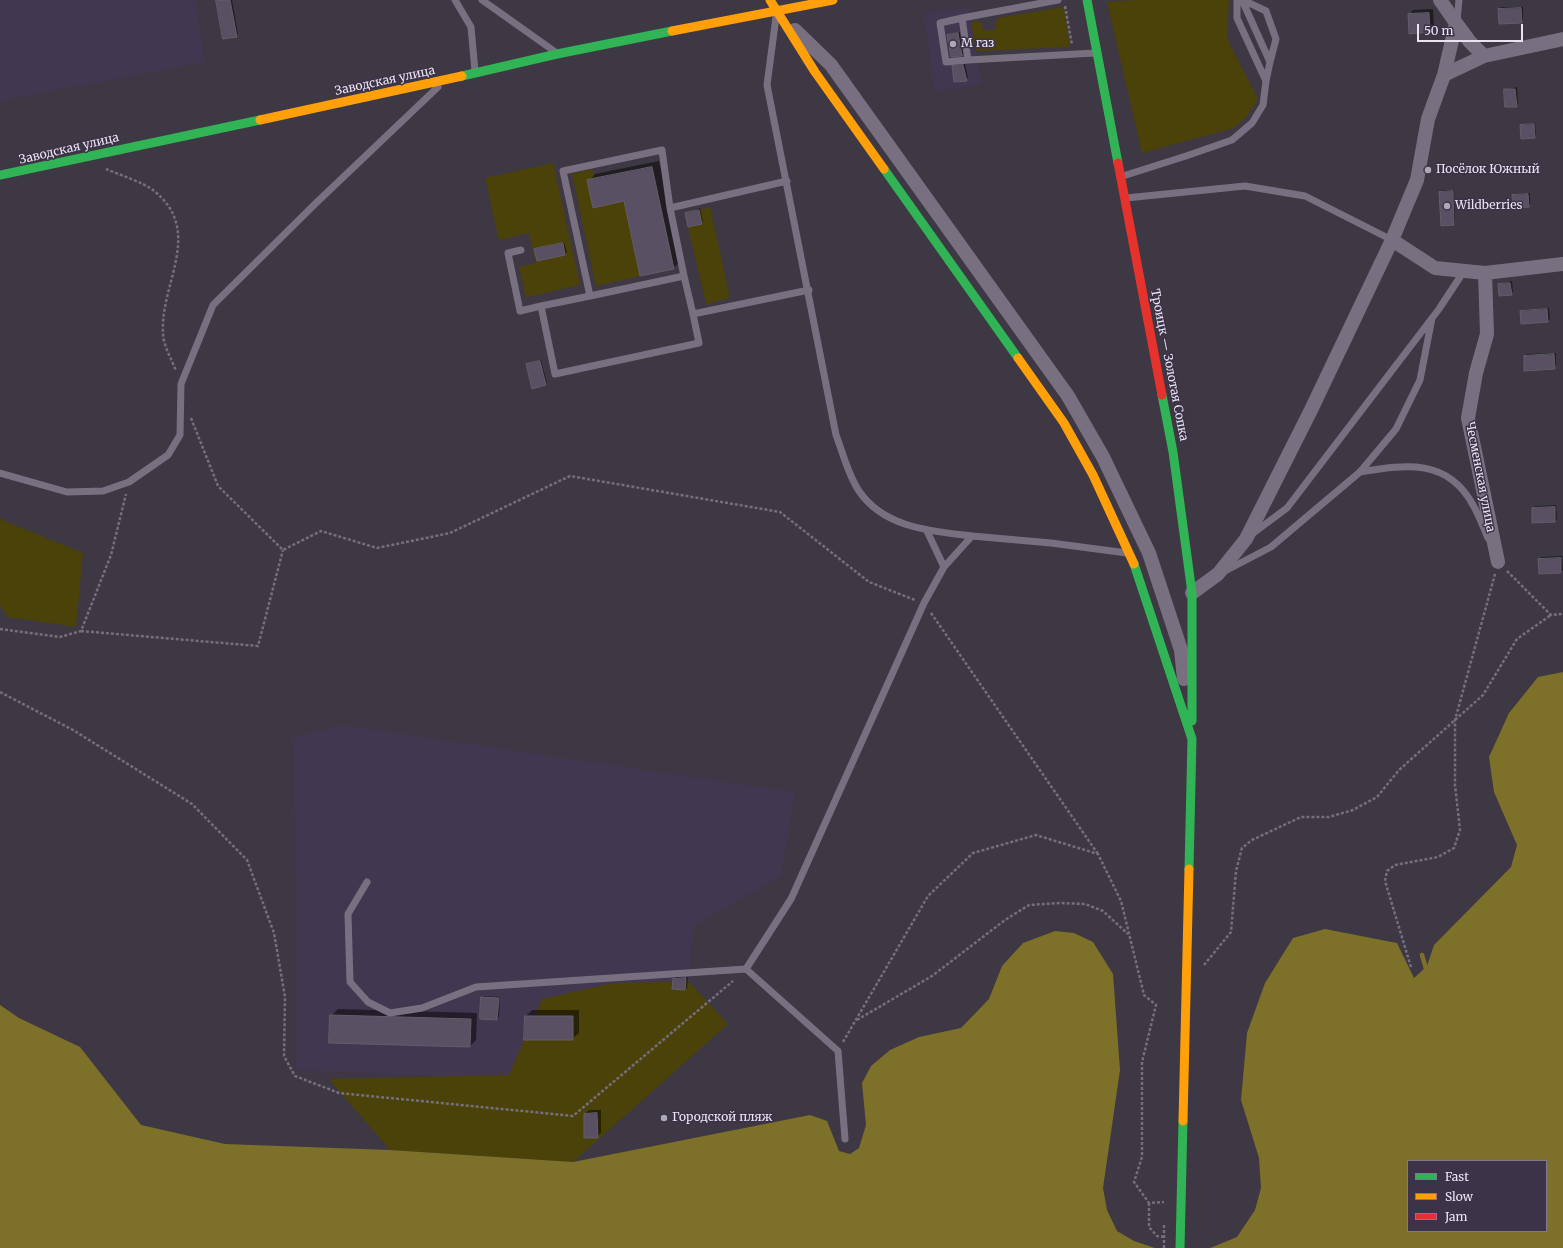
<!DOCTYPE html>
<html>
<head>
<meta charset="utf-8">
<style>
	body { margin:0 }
	#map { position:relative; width:1563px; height:1248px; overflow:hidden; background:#3d3843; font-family:Merriweather,serif }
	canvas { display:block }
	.legend { position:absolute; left:1407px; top:1160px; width:140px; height:72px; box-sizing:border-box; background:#3c3348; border:1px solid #827a8c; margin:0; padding:5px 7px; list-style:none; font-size:12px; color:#eae4f2 }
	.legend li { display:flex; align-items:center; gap:8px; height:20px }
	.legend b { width:20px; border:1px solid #827a8c }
	.scale { position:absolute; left:1417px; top:24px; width:106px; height:18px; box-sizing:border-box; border:2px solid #eae4f2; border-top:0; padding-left:5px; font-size:12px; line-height:14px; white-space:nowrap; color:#eae4f2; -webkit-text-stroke:3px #3c3348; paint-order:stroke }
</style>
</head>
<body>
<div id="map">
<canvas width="1563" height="1248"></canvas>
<ul class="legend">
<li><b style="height:5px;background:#30b455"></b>Fast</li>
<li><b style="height:5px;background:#ff9f0a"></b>Slow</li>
<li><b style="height:5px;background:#e5322d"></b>Jam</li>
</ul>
<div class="scale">50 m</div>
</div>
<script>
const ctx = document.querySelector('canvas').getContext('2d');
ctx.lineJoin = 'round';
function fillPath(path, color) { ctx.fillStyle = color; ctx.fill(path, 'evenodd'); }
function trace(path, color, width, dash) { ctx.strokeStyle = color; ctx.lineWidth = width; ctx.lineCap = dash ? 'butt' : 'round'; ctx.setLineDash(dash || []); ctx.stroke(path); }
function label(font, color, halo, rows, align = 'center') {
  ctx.font = font + ' Merriweather,serif'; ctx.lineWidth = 3; ctx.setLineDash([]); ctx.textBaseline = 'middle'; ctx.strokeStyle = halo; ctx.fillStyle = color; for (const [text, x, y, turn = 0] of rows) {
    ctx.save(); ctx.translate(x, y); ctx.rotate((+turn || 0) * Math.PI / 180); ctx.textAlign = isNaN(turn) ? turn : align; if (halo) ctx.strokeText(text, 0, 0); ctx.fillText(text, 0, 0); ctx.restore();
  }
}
const built = new Path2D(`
	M0,0H195L205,62L0,101Z
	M970,7L981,85L934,91L924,13Z
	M342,725L795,792L781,876L693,926L683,1043L591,1083L296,1070L294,737Z`);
const green = new Path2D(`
	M1135,0H1229L1227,39L1258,99L1247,116L1234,128L1142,153L1107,2Z
	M1064,7L1070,47L976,51L971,22L980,21L984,31L995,30L997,18Z
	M553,163L580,285L526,297L519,267L536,263L529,233L499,240L485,178Z
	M592,169L595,179L593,208L624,201L640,276L596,286L572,174Z
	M710,207L730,298L706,304L688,227L702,224L699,210Z
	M0,519L83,553L76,627L8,617L0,606Z
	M688,981L728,1024L573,1162L390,1150L329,1079L509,1075L542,999L612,983Z`);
const water = new Path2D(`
	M1563,672V1248H1210L1237,1237L1255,1210L1261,1188L1259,1158L1241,1100L1247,1033L1265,983L1293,938L1325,929L1397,943L1414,978L1427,966L1434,945L1511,867L1517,845L1494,792L1489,757L1509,713L1538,677ZM1408,1161H1546V1231H1408Z
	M1055,931L1074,933L1093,942L1113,974L1120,1070L1103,1188L1107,1210L1117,1231L1134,1241L1155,1248H0V1005L19,1018L80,1047L141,1125L225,1144L390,1150L573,1162L810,1115L827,1121L839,1151L850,1154L859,1148L866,1125L862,1083L871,1066L890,1050L919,1037L961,1028L989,999L1002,966L1023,943Z`);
const shadow = new Path2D(`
	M217,0H232L238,34L236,36Z
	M1501,7H1523V20L1521,22L1499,9Z
	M1433,9L1434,27L1430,31L1409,15L1413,10Z
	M960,32L963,53L961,55L948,35Z
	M965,64L968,78L966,80L953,67Z
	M1517,87L1518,104L1516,106L1505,90Z
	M1535,123L1536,135L1534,137L1521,126L1523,124Z
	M659,161L680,262L673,268L625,200L589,181L595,174Z
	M1442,190H1454L1455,223L1453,224L1440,192Z
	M1530,193V204L1528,206L1513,195L1515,194Z
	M700,208L703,222L702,223L686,213Z
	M564,242L567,252L565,254L535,249Z
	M1512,281L1513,292L1511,294L1499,284Z
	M1549,308L1550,319L1548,321L1522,322L1521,312L1523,310Z
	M1556,353V366L1554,368L1525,356L1527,354Z
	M541,360L547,383L545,384L527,365Z
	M1556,505L1557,519L1555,521L1533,508L1535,506Z
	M1562,556L1563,570L1561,572L1539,559L1541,557Z
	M675,977H688L687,988L685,989L674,979Z
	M484,996L500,997L499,1017L497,1019L482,998Z
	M338,1009L477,1013L476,1040L470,1046L331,1016Z
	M532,1010H579V1033L572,1039L526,1016Z
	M589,1110H601V1133L597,1137L585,1114Z`);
const stream = new Path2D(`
	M1422,955L1427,972`);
const building = new Path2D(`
	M216,0H230L237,37L223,39Z
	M1521,8L1522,23L1499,24L1498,9Z
	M1429,13L1430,32L1409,34L1408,14Z
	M958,33L962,56L951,57L947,35Z
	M963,65L967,81L954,82L952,66Z
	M1504,89H1515L1517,107H1505Z
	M1534,124L1535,138L1521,139L1520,125Z
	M652,167L674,269L640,276L624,201L593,208L587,180Z
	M1453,191L1454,225L1441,226L1439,192Z
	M1528,194L1529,207L1513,208L1512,195Z
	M699,210L702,224L688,227L685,213Z
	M563,243L565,255L537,261L534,249Z
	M1510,283L1512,295L1499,296L1498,284Z
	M1547,309L1548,322L1521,324L1520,311Z
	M1554,354L1555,369L1524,371V356Z
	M540,361L546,385L532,389L526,364Z
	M1555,507V522L1532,523V508Z
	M1561,558V573L1539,574L1538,559Z
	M686,978L685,990L672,989L673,979Z
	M481,997L499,998L497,1020L480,1019Z
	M330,1015L471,1019L470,1047L329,1043Z
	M525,1016H573V1040H524Z
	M597,1113L598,1138H584V1114Z`);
const path = new Path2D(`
	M1065,6L1072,45
	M106,169C120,175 142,182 153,190C205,231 160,283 163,333C163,345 172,360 176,371
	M191,418L218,486L283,550L321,531L377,548L450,533L570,476L780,512L869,582L915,600
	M1507,571L1551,615L1563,614
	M931,613L1098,854
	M0,629L60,637L81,631L111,555L126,494
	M81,631L258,646L283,550
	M0,692L73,730L192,804L247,860L274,933L285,997L284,1056L295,1076L339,1093L573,1116L733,981
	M1204,965L1231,932L1236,871L1242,848L1252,840L1301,817H1329L1353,810L1377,797L1399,770L1483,695L1517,639L1551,615
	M1411,967L1385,881L1387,871L1395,865L1438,857L1454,848L1460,830L1455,785V720L1495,574
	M857,1020L932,976L1005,920L1029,905L1060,903L1085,904L1103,911L1128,934
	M843,1042L928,896L973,853L1036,835L1098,854L1121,901L1144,995L1156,1005L1142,1062V1157L1134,1182L1149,1203L1164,1202
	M1149,1203V1227L1157,1236L1165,1237`);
const lane = new Path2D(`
	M455,0L471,27L475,71
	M482,0L554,51
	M1058,0L962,18L968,60L1095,53
	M1237,0V18L1266,81
	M1243,0L1266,11L1276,39L1270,62
	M776,17L767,85L836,435C843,453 848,475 859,491C884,528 931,531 972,536
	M962,18L940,23L946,62L968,60
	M1457,21L1459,0
	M1123,176L1186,156L1232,140L1252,123L1263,105L1266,81L1270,62L1242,0
	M1126,198L1245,186L1305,196L1392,240
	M670,208L662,150L563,171L590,296L684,276L693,314L809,290
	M521,250L508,253L520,311L541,306
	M684,276L670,208L787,181
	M590,296L541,306L555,374L699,343L693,314
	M1360,472C1404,465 1447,457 1473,505C1479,515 1483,527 1488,538
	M0,473L67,492L103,491L129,482L168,455L180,435L181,384L213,305L315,204L438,87
	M927,531L944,567
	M1252,534L1287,508L1439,309L1464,271
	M1225,571L1271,547L1360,472L1396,429L1420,380L1432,318
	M367,882L348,914L350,982L368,1002L390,1013L422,1008L476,987L746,969L791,899L924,603L944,567L972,536L1051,543L1127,553
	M746,969L838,1051L845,1139`);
const street = new Path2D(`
	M1456,23L1470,42L1484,56
	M795,30L831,65L1068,396L1103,457L1149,553L1181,650L1184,679
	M1444,75L1484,56L1563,39
	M1392,240L1435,268L1485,273L1563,264
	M1485,273L1487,334L1476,373L1468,418L1498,562
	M1192,593L1218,574L1246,539L1311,410L1392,240L1417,180L1428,119L1444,75L1456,23L1440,0`);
const fast = new Path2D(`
	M1087,0L1118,163
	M462,76L557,54L672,31
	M884,169L1018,358
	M0,175L260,120
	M1162,395L1173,452L1192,593V721
	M1134,564L1192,739L1189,869
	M1180,1248L1183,1121`);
const slow = new Path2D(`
	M770,0L815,72L884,169
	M672,31L833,0
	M260,120L462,76
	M1018,358L1064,423L1093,475L1134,564
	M1183,1121L1189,869`);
const jam = new Path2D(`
	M1118,163L1162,395`);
const pathBridge = new Path2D(`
	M1164,1248V1224`);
const markers = [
	[953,44,4,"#ada8b5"],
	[1428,170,4,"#ada8b5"],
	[1447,206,4,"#ada8b5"],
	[664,1118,4,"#ada8b5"]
];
const poiNames = [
	["М газ",961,44],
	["Посёлок Южный",1436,170],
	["Wildberries",1455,206],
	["Городской пляж",672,1118]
];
const streetNames = [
	["Заводская улица",385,81,-12],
	["Заводская улица",69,149,-13],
	["Троицк — Золотая Сопка",1169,365,79],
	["Чесменская улица",1480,477,79]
];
fillPath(built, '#423750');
fillPath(green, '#4b4209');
fillPath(water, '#7d7029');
fillPath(shadow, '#0007');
trace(stream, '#7d7029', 4.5);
fillPath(building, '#595064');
trace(building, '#625e68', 1);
trace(path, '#756f7d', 2.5, [3, 2]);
trace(lane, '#787080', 7);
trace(street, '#787080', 14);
trace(fast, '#30b455', 9);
trace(slow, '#ff9f0a', 9);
trace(jam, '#e5322d', 9);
trace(pathBridge, '#756f7d', 2.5, [3, 2]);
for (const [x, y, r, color] of markers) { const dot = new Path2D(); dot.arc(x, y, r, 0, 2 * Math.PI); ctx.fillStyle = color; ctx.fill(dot); trace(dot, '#3c3348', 1.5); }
label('12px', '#eae4f2', '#3c3348', poiNames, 'left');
label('12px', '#eae4f2', '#3c3348', streetNames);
</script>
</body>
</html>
